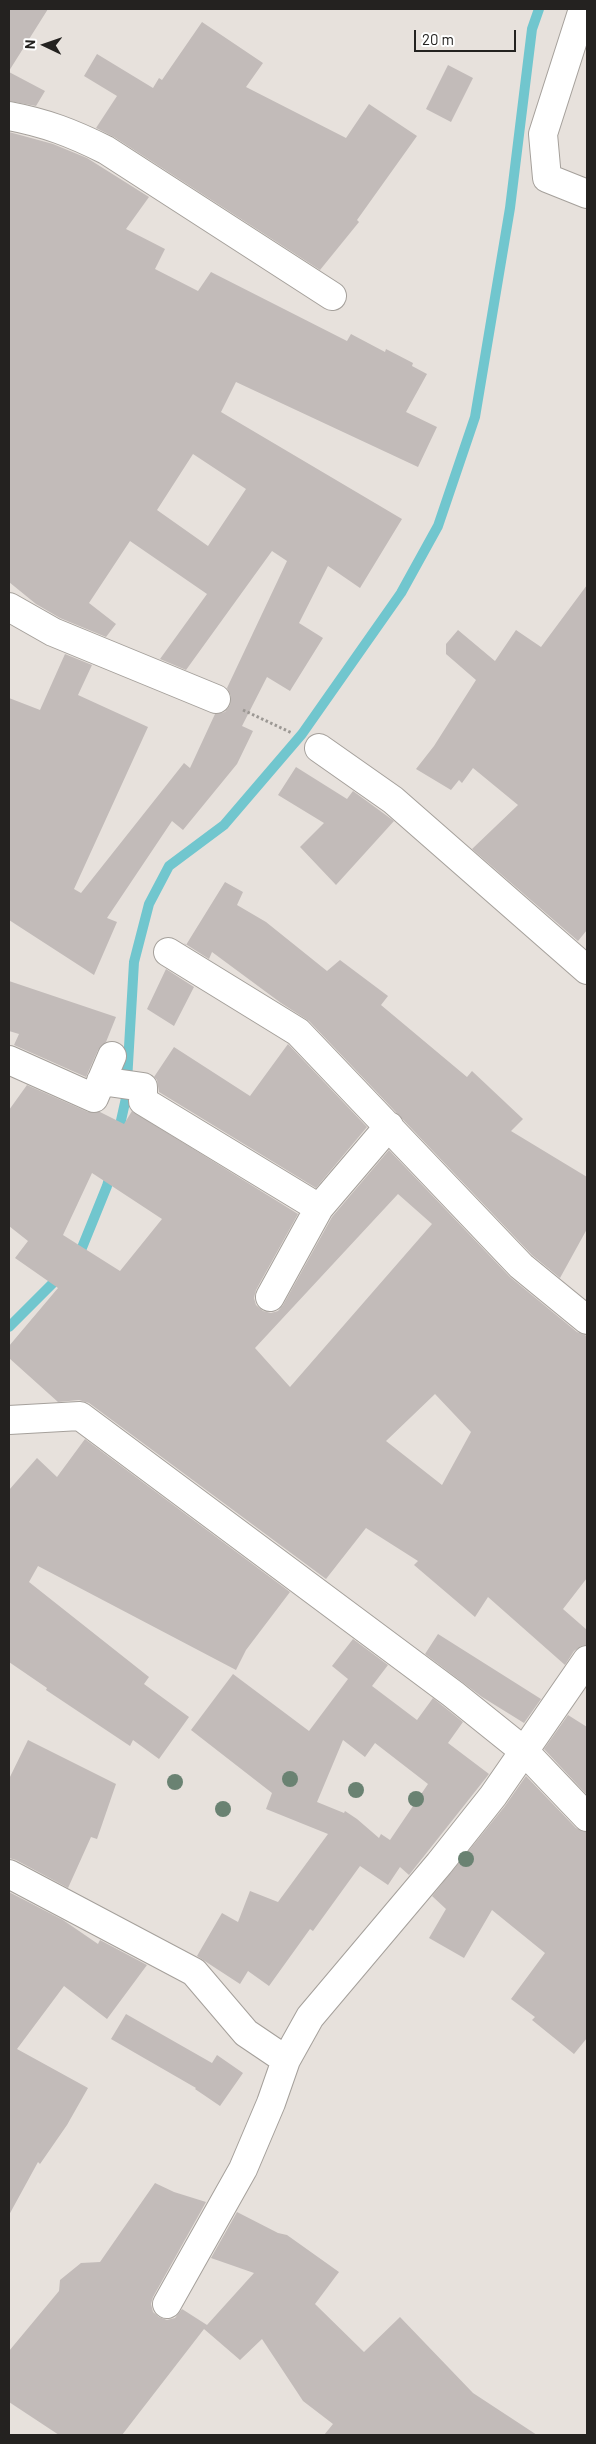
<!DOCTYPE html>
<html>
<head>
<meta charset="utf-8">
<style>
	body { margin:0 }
	#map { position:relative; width:596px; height:2444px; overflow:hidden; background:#e7e1dc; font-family:Barlow,sans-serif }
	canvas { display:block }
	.frame { position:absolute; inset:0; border:10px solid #242220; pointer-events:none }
	.north { position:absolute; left:20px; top:20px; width:50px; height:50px; -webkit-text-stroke:4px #fff; paint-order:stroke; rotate:273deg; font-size:14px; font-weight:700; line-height:20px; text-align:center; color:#242220 }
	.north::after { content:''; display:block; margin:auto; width:18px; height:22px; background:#242220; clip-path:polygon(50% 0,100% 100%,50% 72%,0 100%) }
	.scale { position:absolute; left:414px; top:30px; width:102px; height:22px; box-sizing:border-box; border:2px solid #242220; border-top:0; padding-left:6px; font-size:15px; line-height:18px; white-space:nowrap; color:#242220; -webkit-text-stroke:4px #fff; paint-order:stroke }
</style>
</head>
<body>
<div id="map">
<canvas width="596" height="2444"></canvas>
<div class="frame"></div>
<div class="north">N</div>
<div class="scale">20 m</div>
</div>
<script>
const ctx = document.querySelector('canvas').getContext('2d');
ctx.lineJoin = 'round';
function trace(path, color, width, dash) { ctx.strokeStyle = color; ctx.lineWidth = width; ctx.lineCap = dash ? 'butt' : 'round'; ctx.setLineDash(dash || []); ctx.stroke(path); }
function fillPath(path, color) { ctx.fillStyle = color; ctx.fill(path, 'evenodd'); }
const stream = new Path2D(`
	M118,1134L126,1098L134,962L149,904L169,866L224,825L302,734L401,593L438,526L475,417L510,208L532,29L539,9
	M77,1260L107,1186L111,1171
	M9,1327L61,1275`);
const building = new Path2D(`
	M9,9H48L9,71Z
	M202,22L263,63L246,87L346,138L369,104L417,136L357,220L359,222L320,270L114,137L96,128L117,96L84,76L97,54L153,88L159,78L162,80Z
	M448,65L473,78L451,122L426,109Z
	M9,72L45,91L36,106L9,101Z
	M9,132L53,144L87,158L149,197L126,229L165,249L155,269L198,291L211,272L347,341L351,334L385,352L386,349L413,363L412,366L427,374L406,412L437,427L418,467L236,382L221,412L402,519L360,588L328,566L299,623L323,638L290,691L267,677L242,726L253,731L237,764L183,830L172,821L107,918L117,922L94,975L9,920V698L40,710L65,654L92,665L78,695L148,727L74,889L81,893L184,763L190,768L215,714L225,712L230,705L231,696L227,688L287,561L272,551L186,670L160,659L207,594L130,541L89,603L116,624L106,637L60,618L36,604L9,582ZM193,454L246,489L208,546L157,510Z
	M587,585V930L578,941L472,849L518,805L473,768L462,783L459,780L451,790L416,769L434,746L476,680L446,654V644L458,630L495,661L516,630L541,647Z
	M296,767L347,799L353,791L394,821L336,885L300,847L324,823L278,795Z
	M225,882L243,892L237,905L266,922L327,971L340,960L388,996L381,1005L467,1077L472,1071L523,1119L511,1131L587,1177V1229L560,1278L532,1255L309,1021L281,1003L212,952L209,959L184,943L186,945Z
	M166,969L194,987L174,1026L147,1009Z
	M9,981L116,1017L106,1042L98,1050L86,1077L14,1045L19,1034L9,1031Z
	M288,1044L367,1127L316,1188L159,1092L157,1080L154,1077L174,1047L250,1096Z
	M27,1085L88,1112H100L124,1124L132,1111L298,1214L256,1290L254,1298L256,1305L263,1311L271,1313L278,1311L283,1305L332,1217L389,1150L510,1277L577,1332L587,1336V1578L563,1609L587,1630V1645L581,1646L574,1651L565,1665L488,1597L475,1617L414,1565L418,1561L366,1528L326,1579L89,1403L79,1400L58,1402L9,1358V1346L58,1288L15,1258L28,1241L9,1226V1110ZM92,1173L162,1219L120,1271L63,1235ZM398,1194L432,1224L290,1387L255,1348ZM435,1394L471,1432L442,1485L386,1441Z
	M85,1439L290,1592L246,1650L236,1670L38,1566L29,1582L149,1677L144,1684L189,1717L159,1759L133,1740L130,1746L46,1690L47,1688L9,1662V1490L37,1458L57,1477Z
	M438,1634L541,1699L524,1723L482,1697L425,1654Z
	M353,1639L388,1665L372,1686L417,1720L433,1698L463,1722L448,1743L489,1774L409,1875L400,1867L388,1885L360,1866L313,1931L310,1929L269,1986L248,1971L240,1984L197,1956L222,1913L238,1922L250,1891L278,1902L328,1834L266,1809L272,1793L191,1730L233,1674L309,1731L348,1679L332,1666ZM343,1740L365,1757L375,1743L428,1784L390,1840L381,1834L379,1838L357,1819L345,1811L344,1813L317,1802Z
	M568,1715L587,1727V1795L544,1749Z
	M28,1740L116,1784L97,1839L91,1837L68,1888L16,1860L9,1858V1779Z
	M526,1776L576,1828L587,1832V2038L574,2054L532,2020L535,2017L511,1999L545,1953L492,1910L464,1958L429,1938L446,1909L432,1896L505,1806Z
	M9,1892L63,1920L98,1944L100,1940L147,1965L107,2019L64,1986L17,2049L88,2088L67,2125L40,2164L38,2162L9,2215Z
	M126,2014L212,2063L217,2055L243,2073L220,2106L195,2089L196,2088L111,2039Z
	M155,2183L174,2192L206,2202L153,2297L151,2304L153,2312L159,2317L167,2320L175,2318L182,2309L207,2325L254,2273L211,2258L237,2212L278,2233L287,2235L339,2272L315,2304L364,2352L400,2317L473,2393L537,2435H324L333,2424L303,2401L262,2339L240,2360L204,2329L122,2435H59L9,2402V2351L59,2291L60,2280L81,2263L100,2262Z`);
const path = new Path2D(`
	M243,710L292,733`);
const minor = new Path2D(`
	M583,9L543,134L547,178L587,194
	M9,116C46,123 72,133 106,150L332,296
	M9,607L53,632L216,699
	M319,748L393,800L587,970
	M168,952L298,1032L521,1266L587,1320
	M9,1060L94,1098L112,1056
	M101,1081L143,1087V1101L319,1208
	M270,1297L319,1208L389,1126
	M9,1420L80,1416L453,1694L524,1751L587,1817
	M9,1874L194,1972L246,2033L286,2060
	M167,2304L243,2169L271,2103L286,2060L310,2017L439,1864L493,1796L587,1660`);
const trees = [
	[290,1779],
	[175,1782],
	[356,1790],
	[416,1799],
	[223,1809],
	[466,1859]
];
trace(stream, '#71c6ce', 10);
fillPath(building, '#c2bbb9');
trace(minor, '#a5a09b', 30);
trace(path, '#9c9894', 3, [2.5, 2.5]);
trace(minor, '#fff', 28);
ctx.fillStyle = '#6a8272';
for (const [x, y] of trees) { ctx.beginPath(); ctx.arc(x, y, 8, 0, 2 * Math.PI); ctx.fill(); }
</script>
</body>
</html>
